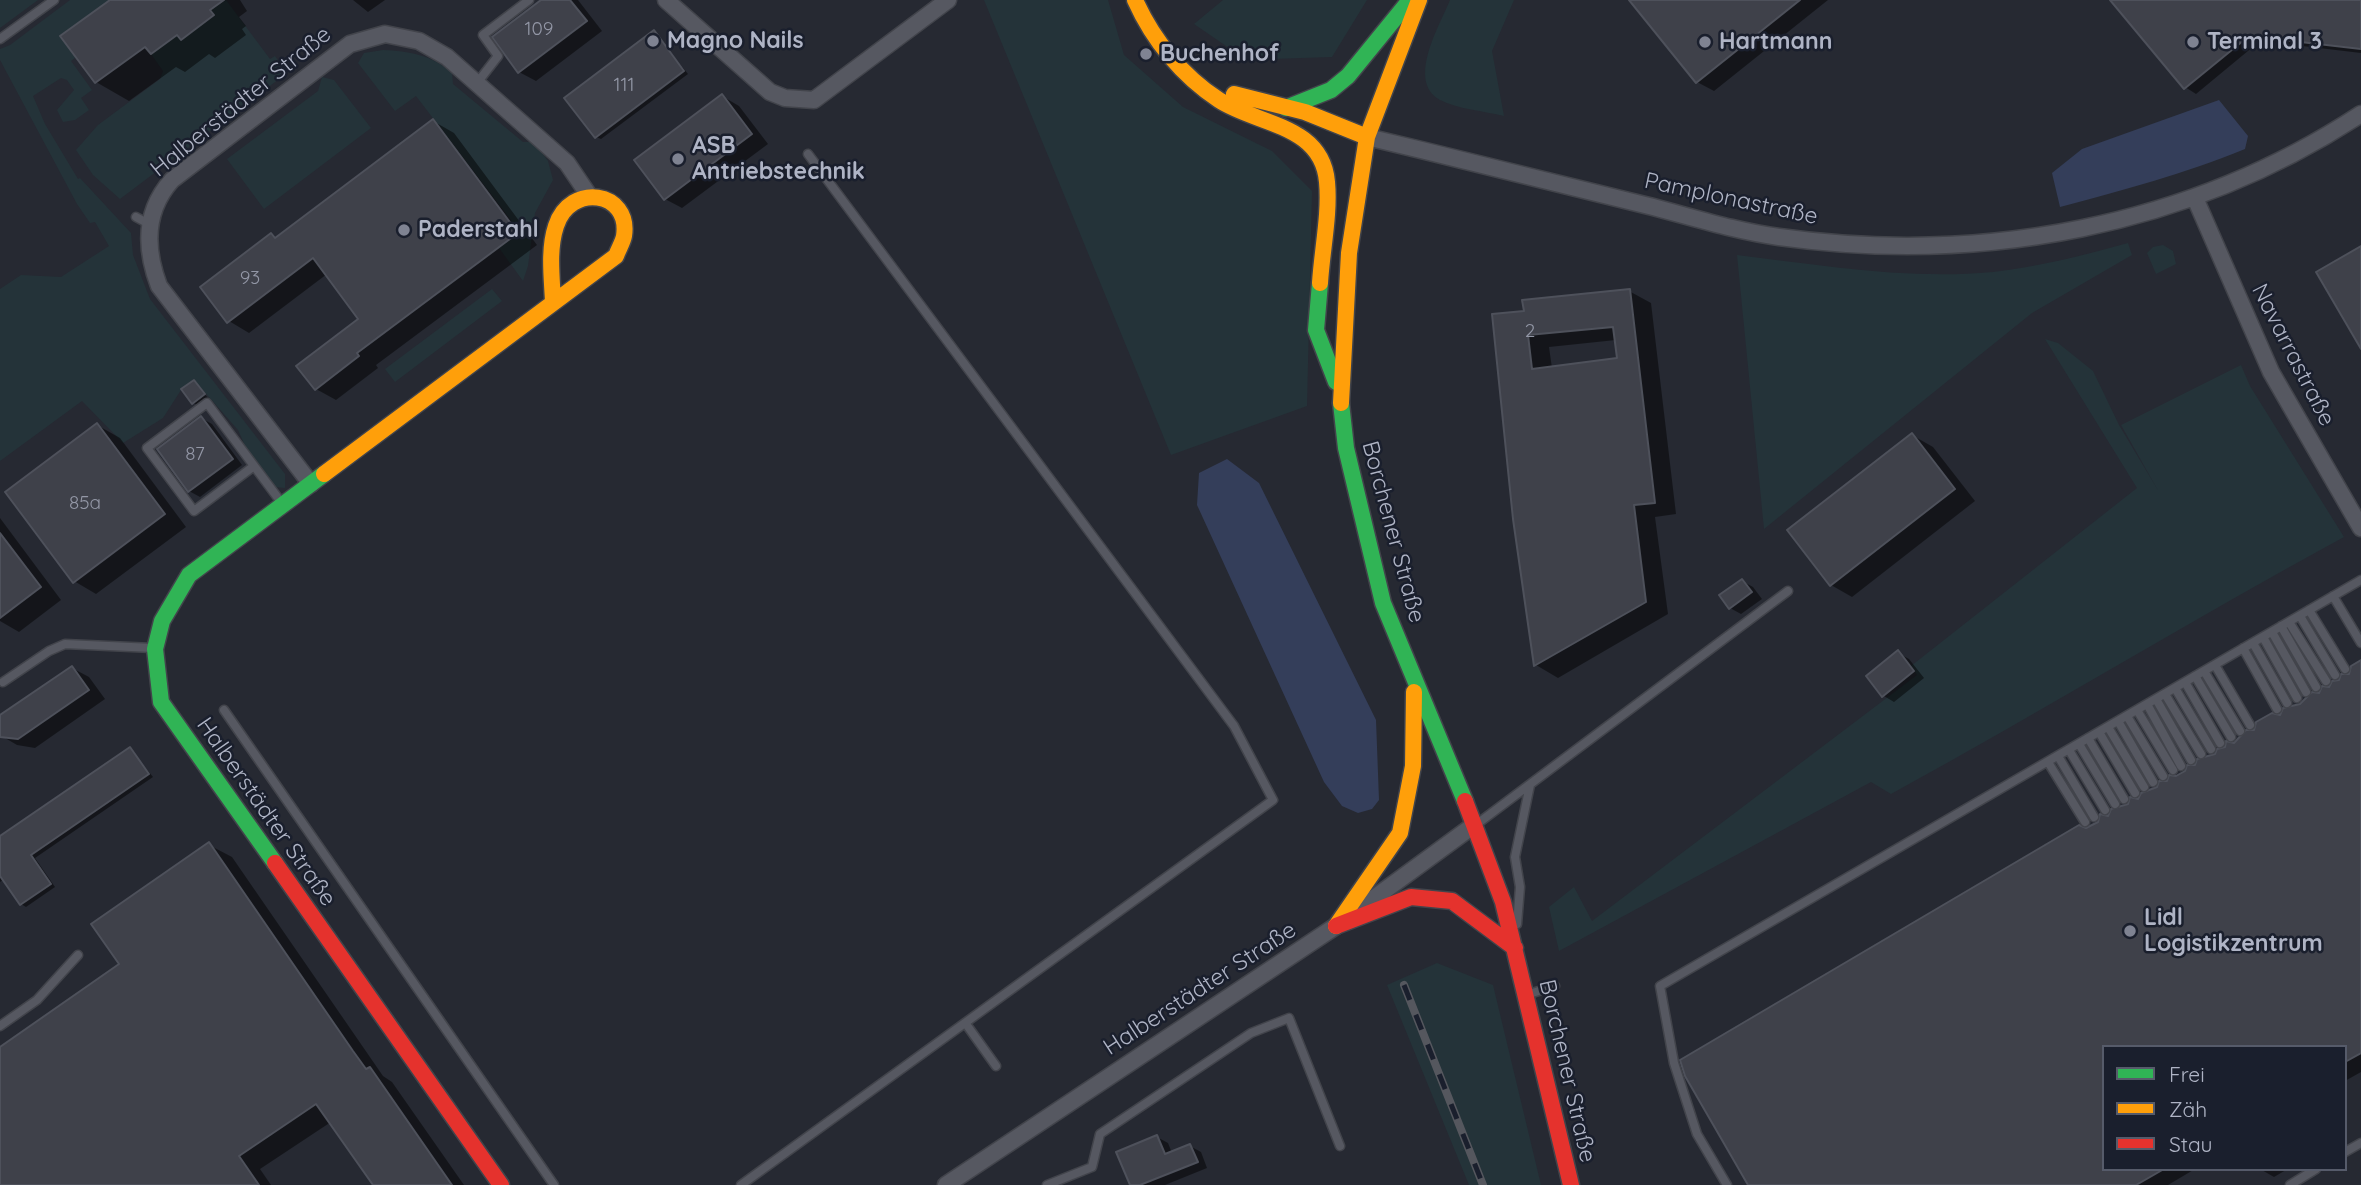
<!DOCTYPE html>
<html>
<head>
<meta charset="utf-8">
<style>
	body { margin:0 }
	#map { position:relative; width:2361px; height:1185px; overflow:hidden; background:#262932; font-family:Quicksand,sans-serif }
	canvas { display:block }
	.legend { position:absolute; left:2102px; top:1045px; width:245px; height:126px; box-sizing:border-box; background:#1a1f2d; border:2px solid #565b6a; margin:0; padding:9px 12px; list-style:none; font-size:21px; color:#afb4c5 }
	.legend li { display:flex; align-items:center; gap:14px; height:35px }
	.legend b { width:35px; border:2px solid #565b6a }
</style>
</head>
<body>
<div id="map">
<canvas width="2361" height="1185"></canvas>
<ul class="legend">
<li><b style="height:9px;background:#30b455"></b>Frei</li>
<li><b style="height:9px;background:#ff9f0a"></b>Zäh</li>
<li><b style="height:9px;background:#e5322d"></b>Stau</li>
</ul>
</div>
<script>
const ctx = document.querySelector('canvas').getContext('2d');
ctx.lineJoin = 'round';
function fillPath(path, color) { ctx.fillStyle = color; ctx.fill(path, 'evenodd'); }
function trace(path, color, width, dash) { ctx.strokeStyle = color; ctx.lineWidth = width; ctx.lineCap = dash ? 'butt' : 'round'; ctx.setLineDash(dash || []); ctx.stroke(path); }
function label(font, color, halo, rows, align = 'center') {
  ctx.font = font + ' Quicksand,sans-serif'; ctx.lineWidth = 5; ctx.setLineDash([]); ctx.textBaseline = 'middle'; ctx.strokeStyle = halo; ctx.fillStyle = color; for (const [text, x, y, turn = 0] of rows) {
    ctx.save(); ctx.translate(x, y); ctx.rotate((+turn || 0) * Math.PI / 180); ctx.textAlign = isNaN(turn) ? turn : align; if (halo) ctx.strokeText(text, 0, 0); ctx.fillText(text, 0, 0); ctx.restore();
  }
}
const green = new Path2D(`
	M0,0H38L0,28Z
	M70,0H110L61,36L76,57L71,61L92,90L81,98L89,110L75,120L63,122L57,110L74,90L67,80L61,78L33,96L45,124L78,179L80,178L131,233L133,255L150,299L285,474V488L274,487L247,450L238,430L194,380L181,390L163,418L123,443L82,401L0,461V289L21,275L61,277L109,246L95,222L90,223L77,204L0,60V49L10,45Z
	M226,0L270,59L275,56L287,73L120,199L93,175L76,150L98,125L160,79L163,71L151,54L177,35L181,40L214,16L211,10Z
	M984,0H1108L1124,55L1183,107L1272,151L1312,191L1307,406L1171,455Z
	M1223,0H1367L1332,57L1271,59L1229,48L1194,24Z
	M1450,0H1514L1492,51L1504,116C1484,111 1457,109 1440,100C1406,81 1440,25 1450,0Z
	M383,50C408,51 433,55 452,73L453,84L523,142H534L548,161L553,180L535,213L528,266L523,281L499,248L520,232L416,96L395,111L358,63L364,53Z
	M322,77L334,80L371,128L264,209L227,159L318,91Z
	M2128,243L2132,255L2032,313L1764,529L1737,255C1821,265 1907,280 1993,272C2038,267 2084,255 2128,243Z
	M2163,245L2173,251L2176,264L2156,274L2147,253L2153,247Z
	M492,289L502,301L395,382L385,369Z
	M2045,339L2058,343L2093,371L2119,425L2159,492L2121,425L2241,365L2250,386L2344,537C2191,620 2043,711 1891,794L1871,782L1559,951L1549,907L1574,887L1592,921L1917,675L1911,666L2137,488Z
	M1437,963L1493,985L1541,1185H1469L1387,985Z`);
const water = new Path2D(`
	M2219,100L2248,136L2245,149C2181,175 2127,189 2060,207L2052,173L2082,149Z
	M1227,459L1259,483L1376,720L1379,800L1372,809L1358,813L1342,806L1324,782L1197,505L1199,473Z`);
const shadow = new Path2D(`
	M113,0H240L247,11L239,17L246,26L242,29L246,35L215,58L209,54L185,72L176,67L129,101L96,82Z
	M353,0H385L368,12Z
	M544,0H578L602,31L536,81L519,72Z
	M1632,0H1828L1714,91L1697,82Z
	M2112,0H2361V53L2260,41L2196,94L2185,87Z
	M654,32L688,74L601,139L596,137Z
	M722,96L739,106L768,144L682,208L665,199Z
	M433,121L454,133L537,245L376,365L378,368L336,400L316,389L361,319L327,274L249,333L229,321L271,235L277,239Z
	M1629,291L1651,303L1676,514L1655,517L1668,614L1558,678L1536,665L1515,519L1525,312ZM1616,340L1619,360L1552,368L1549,347Z
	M194,382L208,398L198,405L193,403Z
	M201,418L212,424L242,465L200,497L189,491Z
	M97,425L120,438L186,527L96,594L74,581Z
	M1912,435L1933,447L1975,501L1852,597L1831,585Z
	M0,518L61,600L19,632L0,621Z
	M1742,581L1753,587L1762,599L1741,614L1730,608Z
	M1898,653L1909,659L1924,678L1894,702L1884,696Z
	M2361,667V1072L2345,1081V1047H2104V1169H2195L2168,1185H1751L2086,830Z
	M72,668L89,677L105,699L35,748L17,745L0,735V717Z
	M130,749L153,777L35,858L55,887L26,907L21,904L4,879L0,882V838Z
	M209,845L232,857L383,1076L392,1082L464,1185H375L331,1122L260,1169L271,1185H0V1049L122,965Z
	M1157,1137L1168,1143L1172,1153L1190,1146L1201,1152L1207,1168L1165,1185H1132Z
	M2260,1169H2286V1170L2274,1177Z`);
const building = new Path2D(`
	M110,0H224L210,10L214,15L181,40L177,35L151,54L145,47L95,83L60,36Z
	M541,0H570L587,21L518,73L492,37Z
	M1629,0H1800L1696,83Z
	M2110,0H2361V49L2249,36L2184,89Z
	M654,30L684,71L595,138L564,98Z
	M722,94L752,134L664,200L634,160Z
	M433,119L518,233L357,353L359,356L315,390L296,366L358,319L313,258L227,323L200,287L271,233L275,238Z
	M2361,246V349L2316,272Z
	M1630,289L1655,503L1634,505L1646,602L1534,666L1513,519L1492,314L1524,311L1522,300ZM1613,327L1617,358L1532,369L1528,335Z
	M194,380L205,394L192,404L181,389Z
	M201,416L233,459L188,492L157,449Z
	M97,423L165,514L73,583L5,492Z
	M1912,433L1955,489L1830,586L1787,530Z
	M0,533L41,587L0,618Z
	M1742,579L1752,592L1729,609L1719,595Z
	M1898,650L1914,671L1882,697L1866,676Z
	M2361,660V1053L2345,1062V1047H2104V1169H2164L2136,1185H1748L1685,1076L1680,1060L2079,825L2086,828L2098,822L2100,814L2108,816L2111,809L2128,804L2130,797L2138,799L2141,793L2157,787L2159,781H2167L2169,775L2176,776L2185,771L2187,765H2195L2197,759L2215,754L2217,749L2225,747L2226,741L2234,743L2246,730H2254L2256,722L2272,713L2280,715L2283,708L2300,704L2312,692L2319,693L2322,686L2329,687L2332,681L2339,680L2341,674H2349L2351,666Z
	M72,666L89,690L18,739L0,737V715Z
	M130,747L149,774L31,855L51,884L20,905L0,876V836Z
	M209,842L353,1051L366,1069L370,1067L452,1185H373L316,1104L239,1156L259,1185H0V1047L119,964L91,924Z
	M1157,1135L1165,1154L1190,1144L1198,1162L1140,1185H1130L1116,1152Z`);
const lane = new Path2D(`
	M0,39L54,0
	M477,83L498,56L483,35L529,0
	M136,217L149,224
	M254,466L194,511L147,448L207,403L281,502
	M2333,596L2361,643
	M2309,610L2345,669
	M2300,616L2335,675
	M2289,622L2326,681
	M2281,626L2316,687
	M2272,632L2306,692
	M2263,637L2297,698
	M2253,643L2287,703
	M2243,648L2277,709
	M2215,665L2250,725
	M2204,671L2240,731
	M2195,676L2231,737
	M3,682L49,651L65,644L153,648
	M2185,682L2220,743
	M2175,688L2211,749
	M2165,694L2201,754
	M2156,699L2191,760
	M2147,704L2181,766
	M224,710L554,1185
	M2137,710L2173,770
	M2127,716L2163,776
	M2118,721L2153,782
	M2108,727L2144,787
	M2099,732L2135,793
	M2088,738L2124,799
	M2079,744L2115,804
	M2069,750L2105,810
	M2058,756L2094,817
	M2048,762L2085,822
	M1477,824L1788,591
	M1517,924L1520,887L1515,857L1530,785
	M1529,994L1555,986
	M966,1024L996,1066
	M0,1026L37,1000L78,955
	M2345,1152L2361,1143
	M741,1185L1273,800L1234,726L808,154
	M1047,1185L1092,1167L1100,1134L1251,1033L1289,1018L1340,1146
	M1727,1185L1697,1134L1674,1063L1660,986L2361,580
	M2290,1185L2316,1169`);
const street = new Path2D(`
	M666,0L770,92L785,98L814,100L948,0
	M1367,137C1460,159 1553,182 1645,205C1689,216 1734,231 1779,237C1982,265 2189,227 2361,114
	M2195,198L2271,372L2361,528
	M311,484L159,286C145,249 144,211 172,180L350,44L385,34L419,41L447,57L567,163L588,194
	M946,1185L1336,926L1474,825`);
const fast = new Path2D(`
	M1286,108L1331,90L1348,76L1410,0
	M1320,283L1316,330L1336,382
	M1341,403L1346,448L1383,603L1465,801
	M275,863L161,702L155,649L162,621L189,575L324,474`);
const slow = new Path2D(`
	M1135,0C1153,40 1182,76 1219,100C1257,125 1322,124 1327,182C1330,214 1322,250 1320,283
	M1234,94L1305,112L1367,137
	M1341,403L1349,253L1367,137L1419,0
	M324,474L616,256C618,250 623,242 624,236C631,191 570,182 556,226C548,250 552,278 553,302
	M1336,926L1400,833L1413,766L1414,692`);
const jam = new Path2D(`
	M1465,801L1503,902L1571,1185
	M275,863L501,1185
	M1336,926L1411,897L1452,901L1515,948`);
const rail = new Path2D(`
	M1404,985L1483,1185`);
const markers = [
	[653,41,7,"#7f8392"],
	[1705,42,7,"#7f8392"],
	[2193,42,7,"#7f8392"],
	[1146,54,7,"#7f8392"],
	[678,159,7,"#7f8392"],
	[404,230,7,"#7f8392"],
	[2130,931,7,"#7f8392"]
];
const numberNames = [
	["109",539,29],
	["111",624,85],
	["93",250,278],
	["2",1530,331],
	["87",195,454],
	["85a",85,503]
];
const poiNames = [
	["Magno Nails",667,41],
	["Hartmann",1719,42],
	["Terminal 3",2207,42],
	["Buchenhof",1160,54],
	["ASB",692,146],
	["Antriebstechnik",692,172],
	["Paderstahl",418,230],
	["Lidl",2144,918],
	["Logistikzentrum",2144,944]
];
const streetNames = [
	["Halberstädter Straße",241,102,-39],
	["Pamplonastraße",1731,199,12],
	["Navarrastraße",2293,355,63],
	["Borchener Straße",1393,532,75],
	["Halberstädter Straße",266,812,55],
	["Halberstädter Straße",1200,989,-33],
	["Borchener Straße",1567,1071,77]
];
fillPath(green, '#243339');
fillPath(water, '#343e5a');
fillPath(shadow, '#0007');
fillPath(building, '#3f414a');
trace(building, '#4e515b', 2);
trace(lane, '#42444b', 11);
trace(street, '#42444b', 19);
trace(fast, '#42444b', 19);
trace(slow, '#42444b', 19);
trace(jam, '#42444b', 19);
trace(lane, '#565861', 8);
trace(street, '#565861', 16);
trace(fast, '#30b455', 16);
trace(slow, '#ff9f0a', 16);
trace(jam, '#e5322d', 16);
trace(rail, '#55575e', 8);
trace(rail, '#1a1f2d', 5, [16]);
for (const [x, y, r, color] of markers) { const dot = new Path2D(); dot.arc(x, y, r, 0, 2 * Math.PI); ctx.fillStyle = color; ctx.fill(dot); trace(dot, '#1a1f2d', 2.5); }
label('19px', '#9397a6', null, numberNames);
label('bold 23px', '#afb4c5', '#1a1f2d', poiNames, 'left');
label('23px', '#afb4c5', '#1a1f2d', streetNames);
</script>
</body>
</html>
